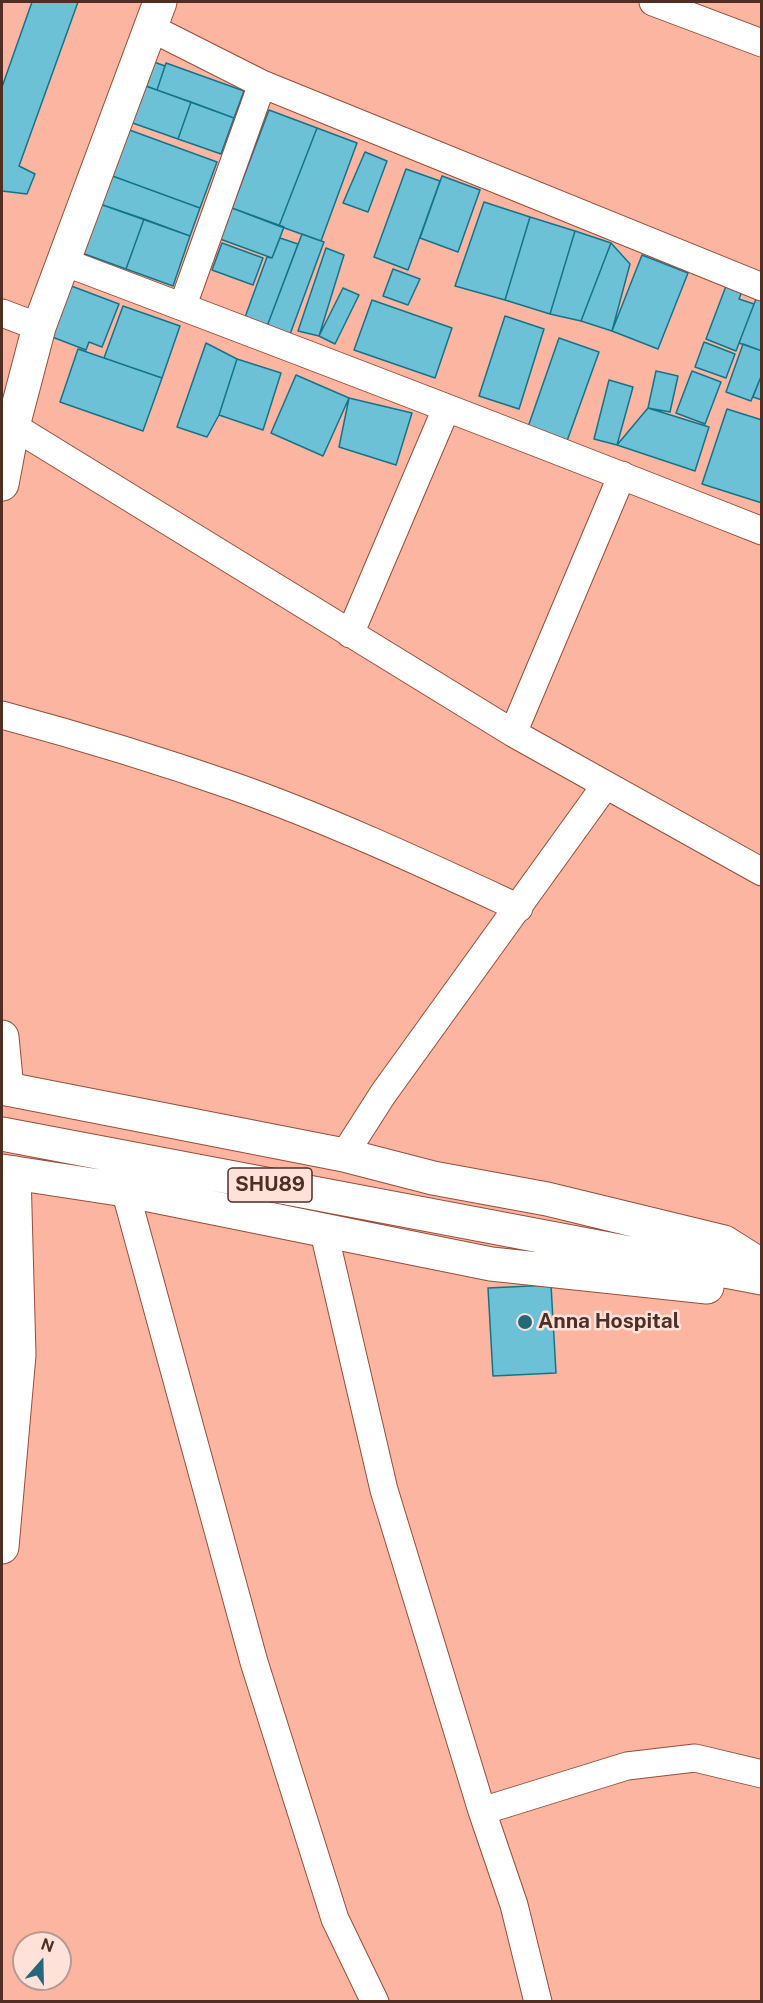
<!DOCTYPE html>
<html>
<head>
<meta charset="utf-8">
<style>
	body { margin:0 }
	#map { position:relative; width:763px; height:2003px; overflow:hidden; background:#fcb5a1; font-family:"Public Sans",sans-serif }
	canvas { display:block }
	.frame { position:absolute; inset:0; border:3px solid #512e24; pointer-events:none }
	.north { position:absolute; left:12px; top:1931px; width:60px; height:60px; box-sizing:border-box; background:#fee2da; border:2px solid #b99a91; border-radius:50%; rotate:20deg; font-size:16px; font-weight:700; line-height:24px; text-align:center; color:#512e24 }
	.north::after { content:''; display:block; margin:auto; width:21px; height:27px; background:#24697a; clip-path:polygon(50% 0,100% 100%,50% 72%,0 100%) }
</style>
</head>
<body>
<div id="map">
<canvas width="763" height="2003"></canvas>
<div class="frame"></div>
<div class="north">N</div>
</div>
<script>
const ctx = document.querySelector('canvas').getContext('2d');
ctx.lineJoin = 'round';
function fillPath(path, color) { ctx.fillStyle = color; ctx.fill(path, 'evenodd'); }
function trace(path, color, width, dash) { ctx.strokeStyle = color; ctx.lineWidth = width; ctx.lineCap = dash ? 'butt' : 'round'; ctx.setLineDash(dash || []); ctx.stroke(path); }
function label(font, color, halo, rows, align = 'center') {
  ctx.font = font + ' "Public Sans",sans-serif'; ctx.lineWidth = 5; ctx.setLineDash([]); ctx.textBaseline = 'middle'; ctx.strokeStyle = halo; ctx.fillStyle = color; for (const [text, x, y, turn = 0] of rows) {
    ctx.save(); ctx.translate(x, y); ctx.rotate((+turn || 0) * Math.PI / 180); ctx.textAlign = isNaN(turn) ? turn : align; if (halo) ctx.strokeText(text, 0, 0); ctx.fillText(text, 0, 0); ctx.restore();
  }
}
const building = new Path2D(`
	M32,2H78L19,166L35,174L27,194L2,191V87Z
	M143,58L165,66L157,90L135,82Z
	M166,63L244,91L234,118L157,90Z
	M140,84L191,102L178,139L127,121Z
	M191,102L234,118L221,154L178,139Z
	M269,110L317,128L279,226L232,208Z
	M124,128L217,162L200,208L107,174Z
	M317,128L357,143L321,241L279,226Z
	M365,152L387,161L368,212L343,203Z
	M406,169L440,181L408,270L374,257Z
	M107,174L200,208L190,236L97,203Z
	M442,176L480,190L458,252L420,238Z
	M484,202L530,217L505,300L455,286Z
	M97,203L144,219L126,269L79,252Z
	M232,208L284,227L272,258L220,239Z
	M530,217L575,231L550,314L505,300Z
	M144,219L190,236L173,286L126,269Z
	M575,231L611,243L581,321L550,314Z
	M302,234L324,242L289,337L266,329Z
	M280,238L298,244L266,329L244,320L267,257L272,258Z
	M222,243L263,258L253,285L212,270Z
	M611,243L630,264L612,331L581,321Z
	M326,248L344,255L319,336L298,331Z
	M642,255L688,273L658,349L612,331Z
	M393,269L420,279L408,305L383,296Z
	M66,284L119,304L102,347L89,342L86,350L47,335Z
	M726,286L742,291L739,299L754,304L736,351L706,339Z
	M343,288L359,295L335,344L319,336Z
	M756,299L762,301V351L739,343Z
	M372,300L452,328L435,378L354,350Z
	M123,306L180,326L162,378L104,358Z
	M505,316L544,329L519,409L479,396Z
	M559,338L599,352L567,441L528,427Z
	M704,342L735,354L726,378L695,367Z
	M206,343L237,359L219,415L207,437L177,427Z
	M743,344L762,351V374L751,401L726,392Z
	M78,349L162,378L143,431L60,402Z
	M237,359L281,373L263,430L219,415Z
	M656,371L678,376L670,412L648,408Z
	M692,371L721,382L705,424L676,413Z
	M762,374V400L753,397Z
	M296,375L349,398L323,456L271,433Z
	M609,380L633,387L617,445L594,439Z
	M349,398L412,413L396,465L339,447Z
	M648,408L709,427L695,471L617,445Z
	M727,409L762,420V503L702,484Z
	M551,1285L556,1373L493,1376L488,1288Z`);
const street = new Path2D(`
	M653,2L762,43
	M149,27L262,84L762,287
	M64,262C297,350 530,439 762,531
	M183,305L262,84
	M2,313L39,327
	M13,426L513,733L762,872
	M350,634L446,409
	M2,715C80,736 159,760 236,787C332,821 426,865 519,908
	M513,733L622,475
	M344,1155L383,1094L605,786
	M125,1190L254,1662L335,1919L375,2002
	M323,1228L384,1490L482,1811L514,1905L538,2002
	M482,1811L627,1766L695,1758L762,1774`);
const secondary = new Path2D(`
	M2,484L13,426L39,327L160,2
	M2,1037L7,1089
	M2,1547L19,1355L14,1173`);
const primary = new Path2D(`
	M2,1088L344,1155L433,1178L547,1199L724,1242L762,1266
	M2,1134L762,1278
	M2,1171L125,1190L491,1264L707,1287`);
const markers = [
	[525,1322,8,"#24697a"]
];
const shields = [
	[270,1185,84]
];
const shieldNames = [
	["SHU89",270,1185]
];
const poiNames = [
	["Anna Hospital",538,1322]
];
fillPath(building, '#6dc1d7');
trace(building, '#137489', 1.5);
trace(street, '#9a4c36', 29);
trace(secondary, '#9a4c36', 35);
trace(primary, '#9a4c36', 35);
trace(street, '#fff', 27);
trace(secondary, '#fff', 33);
trace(primary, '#fff', 33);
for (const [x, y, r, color] of markers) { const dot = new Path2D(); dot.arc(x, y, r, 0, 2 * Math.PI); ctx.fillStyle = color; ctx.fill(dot); trace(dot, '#fee2da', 2); }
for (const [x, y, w] of shields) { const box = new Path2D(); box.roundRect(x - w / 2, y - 17, w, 34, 4.5); ctx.fillStyle = '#fee2da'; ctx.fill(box); trace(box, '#512e24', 1.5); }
label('bold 20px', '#512e24', null, shieldNames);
label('bold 21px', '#512e24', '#fee2da', poiNames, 'left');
</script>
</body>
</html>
